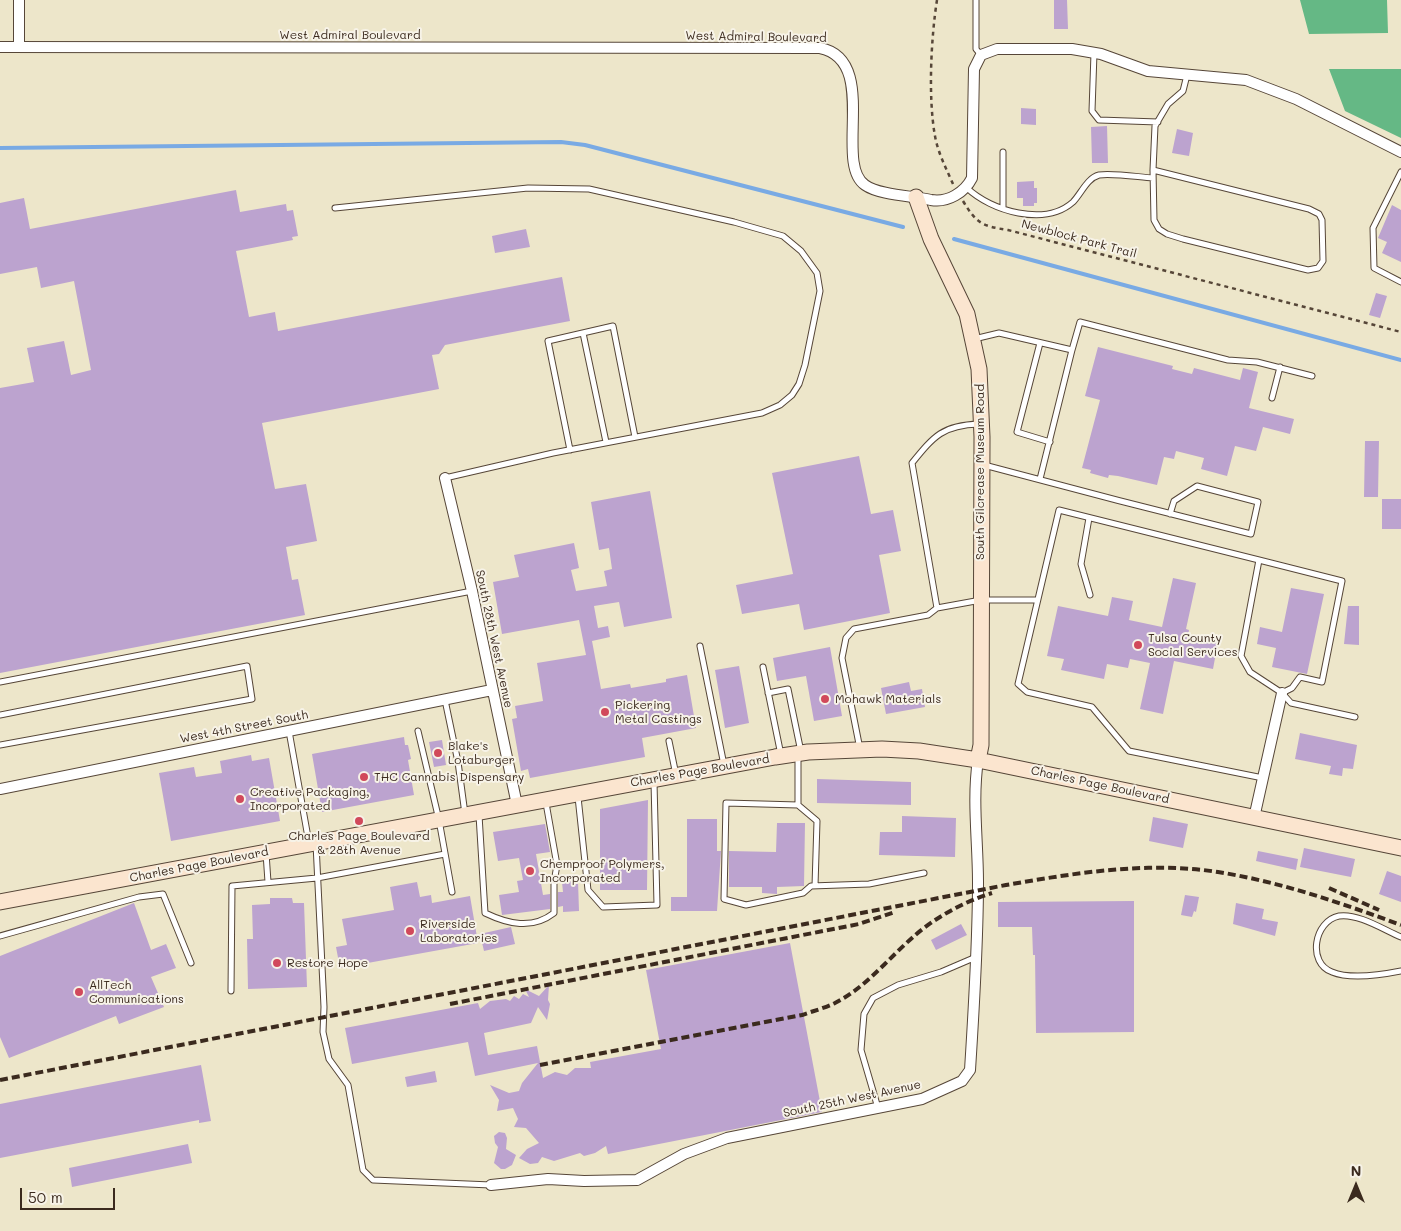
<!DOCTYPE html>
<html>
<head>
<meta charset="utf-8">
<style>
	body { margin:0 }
	#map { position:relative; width:1401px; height:1231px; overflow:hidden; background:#ede6ca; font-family:Mali,sans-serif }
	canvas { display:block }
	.north { position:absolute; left:1331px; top:1161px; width:50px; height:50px; -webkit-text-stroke:4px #f7f3e8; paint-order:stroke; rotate:0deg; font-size:14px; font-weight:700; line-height:20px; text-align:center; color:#3b2a1e }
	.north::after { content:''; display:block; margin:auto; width:18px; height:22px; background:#3b2a1e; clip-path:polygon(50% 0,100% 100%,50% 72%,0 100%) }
	.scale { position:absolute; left:20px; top:1188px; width:95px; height:22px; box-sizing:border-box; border:2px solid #3b2a1e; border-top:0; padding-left:6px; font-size:15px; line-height:18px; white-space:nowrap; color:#3b2a1e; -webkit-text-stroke:4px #f7f3e8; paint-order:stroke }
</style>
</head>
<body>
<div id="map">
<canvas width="1401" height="1231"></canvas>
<div class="north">N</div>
<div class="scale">50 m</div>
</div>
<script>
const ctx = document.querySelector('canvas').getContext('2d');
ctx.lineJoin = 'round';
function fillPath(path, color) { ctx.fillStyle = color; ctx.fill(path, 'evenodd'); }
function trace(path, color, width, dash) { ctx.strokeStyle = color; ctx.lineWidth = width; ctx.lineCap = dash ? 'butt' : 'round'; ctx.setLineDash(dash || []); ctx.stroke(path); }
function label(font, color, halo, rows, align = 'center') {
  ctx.font = font + ' Mali,sans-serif'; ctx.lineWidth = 4; ctx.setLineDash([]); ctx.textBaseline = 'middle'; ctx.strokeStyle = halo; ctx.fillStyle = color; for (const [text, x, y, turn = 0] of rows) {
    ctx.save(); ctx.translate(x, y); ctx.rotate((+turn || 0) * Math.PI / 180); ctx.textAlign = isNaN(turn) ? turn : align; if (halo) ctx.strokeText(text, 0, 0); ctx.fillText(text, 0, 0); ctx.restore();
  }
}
const forest = new Path2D(`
	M1300,0H1387L1388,33L1309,34Z
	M1329,69H1401V138L1345,111Z`);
const stream = new Path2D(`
	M0,148L561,142L585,145L903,227
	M954,239L1401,360`);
const building = new Path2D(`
	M1054,0H1067L1068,29H1054Z
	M1021,108L1036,109V125L1021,124Z
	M1107,126L1108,163H1092L1091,127Z
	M1177,129L1193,133L1189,156L1172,153Z
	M1034,181V188H1037V203H1034V206H1023V198H1017V182Z
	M236,190L240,212L286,204L287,211L293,210L298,236L292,237L293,240L236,251L249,317L275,312L278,331L562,277L570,321L445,345L439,354L432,355L439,389L262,423L275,489L306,484L317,541L286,547L292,580L298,579L305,615L0,673V388L34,382L27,348L64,341L71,375L91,370L74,281L41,288L37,267L0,274V203L24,198L30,229Z
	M1392,205L1401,210V262L1382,253L1387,242L1378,238Z
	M526,229L530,247L495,253L492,236Z
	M1376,293L1387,296L1380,318L1369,315Z
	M1098,347L1173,366L1172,369L1192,374L1194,368L1240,380L1243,368L1258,372L1249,408L1294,419L1290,434L1263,427L1256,451L1235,446L1227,476L1201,469L1204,458L1176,451L1174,459L1164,457L1157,485L1118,476L1109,475L1108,478L1090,473L1091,470L1082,468L1100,400L1085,396Z
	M1365,441H1379L1378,497H1364Z
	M859,456L871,514L893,510L901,551L879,555L890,613L804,630L799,604L742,614L736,585L793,574L772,473Z
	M650,491L672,618L624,627L619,602L594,606L598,628L608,626L610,637L592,641L601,689L630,684L631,688L666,682V679L687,675L696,728L642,738L645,757L530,778L528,769L521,771L512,719L517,718L515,706L543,701L537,663L586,655L579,620L502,634L493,582L519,577L514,555L574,543L579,568L571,570L576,591L607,586L604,571L612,569L609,548L599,550L591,502Z
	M1382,499H1401V529H1382Z
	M1173,578L1196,583L1186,629L1189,630L1188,636L1218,642L1213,669L1174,661L1163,714L1140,709L1150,663L1130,659L1128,668L1107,664L1104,679L1061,670L1064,659L1047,656L1058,606L1108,616L1112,597L1133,601L1129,620L1162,627Z
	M1291,588L1324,594L1307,674L1272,667L1276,648L1257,644L1260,627L1282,632Z
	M1348,606H1359V645L1344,644Z
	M830,647L842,716L814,721L806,676L777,681L773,658Z
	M739,666L749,723L725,728L715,670Z
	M909,682L911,691L922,689L925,707L886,714L881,688Z
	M1300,733L1357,745L1353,769L1343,768L1342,776L1329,774L1331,766L1295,759Z
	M404,737L405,745H408L411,759L408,760L414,795L322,812L312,754Z
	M442,740L446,765L434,767L429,742Z
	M251,755L252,761L269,758L280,821L171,841L159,773L194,767L196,777L222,773L220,761Z
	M817,779L911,782V805L817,803Z
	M648,800L647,890H600V809Z
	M902,816L956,818L955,857L879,855L880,832H902Z
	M1153,817L1188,824L1183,848L1149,841Z
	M687,819H717V851H721L717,911H671V897H687Z
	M777,823H805L804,886L777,887V894L762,893V887H729V851L776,852Z
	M545,824L550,852L536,854L543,895L550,894V909L502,915L499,895L519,892L517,881L523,880L519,858L498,861L493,832Z
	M1304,848L1355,859L1351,877L1300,867Z
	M1258,851L1298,859L1296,870L1256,861Z
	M1387,871L1401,876V902L1379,894Z
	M578,881L579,911L563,912V906L558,907V892H563L562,882Z
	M417,882L420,897L431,895L432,903L470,896L478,943L340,968L336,947L347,945L342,919L394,910L390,887Z
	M1185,895L1199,897L1196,912L1194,911L1192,917L1181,915Z
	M270,898H292L293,903H304L307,987L248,989L247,939H253L252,905L270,904Z
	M1134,901V1032L1036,1033L1035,955H1033L1032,927H998V902Z
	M134,903L151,950L166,944L176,968L151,977L164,1007L119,1024L116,1016L9,1058L0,1037V956Z
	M1236,903L1264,909L1262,919L1278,922L1275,936L1233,924Z
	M961,924L967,935L936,950L931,940Z
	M511,927L515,944L484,951L480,934Z
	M790,943L822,1112L608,1154L606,1146L595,1153L584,1156L580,1153L554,1161L542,1157L538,1163L530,1164L519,1158L527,1149L539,1143L526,1128L514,1127L518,1119L513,1108L497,1111L499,1100L490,1085L509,1093L519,1091L522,1083L538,1063L475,1076L468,1042L352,1064L345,1028L478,1003L480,1009L490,1001L506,999L510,1001L514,996L519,999L523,994L529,997L525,989L539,996L549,985L548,1000L550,1004L547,1020L538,1007L531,1023L484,1033L488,1055L537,1046L543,1078L555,1072L567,1075L575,1068H591L590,1062L661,1049L646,970Z
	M201,1065L211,1121L199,1123V1120L0,1158V1104Z
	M435,1071L437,1082L407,1087L405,1077Z
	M499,1132L505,1133L507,1138L506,1149L516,1155L512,1165L505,1169H501L494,1163L498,1147L495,1143L494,1136Z
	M188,1144L192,1163L72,1187L69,1168Z`);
const path = new Path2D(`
	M937,0C931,38 928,98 935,136C938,153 946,168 953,184
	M963,201C977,224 982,226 1008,230L1401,332`);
const lane = new Path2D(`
	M976,0V49L981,55
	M1094,53L1092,111L1099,120L1158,122
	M1003,152V208
	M1153,170L1309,209L1319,214L1322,220L1323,261L1318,268L1308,270L1183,239L1167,234L1159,229L1154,220L1153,170L1155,126L1168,104L1183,91L1187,75
	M1401,172L1373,228L1374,268L1401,282
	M967,188C991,211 1045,227 1073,202C1081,194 1087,178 1099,175C1113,173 1138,177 1153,178
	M335,208L528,188L589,189L734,222L783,236L801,251L817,273L820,291L805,365L799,384L792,395L780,405L762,413L553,453L445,478
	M583,333L606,442
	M974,339L999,333L1072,350L1040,479
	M1040,343L1017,432L1050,442
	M1072,350L1080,322L1228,360L1257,362L1312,376
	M1272,398L1280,367
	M979,424C943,425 934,436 912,463L937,608L981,600H1037
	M570,450L548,341L613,326L635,437
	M984,465C1073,489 1162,512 1251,534L1258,502L1197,486L1174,501L1170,514
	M1089,518L1081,564L1090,595
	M1259,560L1059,510L1018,684L1027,692L1092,707L1129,751L1263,778
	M700,646L724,765
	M763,667L781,755
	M0,682L472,591
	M768,693L788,689L801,752
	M1282,693L1292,688L1300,677L1322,682L1342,581L1259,560L1241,656L1250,672L1282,693L1291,703L1355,717
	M445,700L458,762L465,814
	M0,715L247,666L252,699L0,745
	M289,731L309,843
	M418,731L439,820L452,892
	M669,741L676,775
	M860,749L842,658L846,638L854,629L928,615L937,608
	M798,756V805L726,803L724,899L746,905L803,893L811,886L869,884L924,873
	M578,797L588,890L603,907L657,905L654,782
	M798,805L817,821L815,886
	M479,815L485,913C508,924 532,930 554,913V882L557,865L546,803
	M316,844L324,1007L323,1032L329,1059L348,1085L363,1170L373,1180L491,1185
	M266,853L268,882
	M0,936L139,897L163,894L191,963
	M1401,937C1384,930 1358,913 1339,916C1314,921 1307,963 1332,972C1351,980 1381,975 1401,971
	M231,991L232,886L317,878L445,854
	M878,1108L861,1050L864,1014L873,998L898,985L941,972L976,957`);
const street = new Path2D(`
	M19,0V47
	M0,47L820,48C880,60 833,163 865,185C879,195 913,196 931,200C948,203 965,192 972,178L974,69L981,55L997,49H1072L1101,54L1148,71L1246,80L1296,99L1401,152
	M445,478L472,591L517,805
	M0,789L492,690
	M1254,818L1282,693
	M491,1185L548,1179L584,1181L637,1180L684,1154L727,1138L922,1099L962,1081L970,1070C974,1007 978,945 978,882C978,841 972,800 978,760`);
const secondary = new Path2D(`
	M916,197L931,239L967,314L979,369L982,437L981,745L978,760
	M0,902L775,757L808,752L882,749L919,751L978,760L1401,848`);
const rail = new Path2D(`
	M1329,888L1379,910
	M450,1004L859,924L895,912
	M540,1065L802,1015C813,1011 825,1008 835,1003C865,988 887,960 912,938C934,918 963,902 992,893
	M0,1080L1006,885C1076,873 1147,861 1218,872C1281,882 1341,903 1401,925`);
const markers = [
	[1138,645,5,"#d1495b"],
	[825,699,5,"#d1495b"],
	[605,712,5,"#d1495b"],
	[438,753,5,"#d1495b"],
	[364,777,5,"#d1495b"],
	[240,799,5,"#d1495b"],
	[359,821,5,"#d1495b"],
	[530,871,5,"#d1495b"],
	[410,931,5,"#d1495b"],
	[277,963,5,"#d1495b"],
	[79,992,5,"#d1495b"]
];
const streetNames = [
	["West Admiral Boulevard",350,35],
	["West Admiral Boulevard",756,37,1],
	["Newblock Park Trail",1079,239,15],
	["South Gilcrease Museum Road",980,472,-90],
	["South 28th West Avenue",494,639,78],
	["West 4th Street South",244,727,-11],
	["Charles Page Boulevard",700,771,-10],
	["Charles Page Boulevard",1100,785,12],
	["Charles Page Boulevard",199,865,-11],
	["South 25th West Avenue",852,1099,-12]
];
const poiNames = [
	["Tulsa County",1148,638],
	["Social Services",1148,652],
	["Mohawk Materials",835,699],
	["Pickering",615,705],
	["Metal Castings",615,719],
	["Blake's",448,746],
	["Lotaburger",448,760],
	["THC Cannabis Dispensary",374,777],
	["Creative Packaging,",250,792],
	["Incorporated",250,806],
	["Charles Page Boulevard",359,836,"center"],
	["& 28th Avenue",359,850,"center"],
	["Chemproof Polymers,",540,864],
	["Incorporated",540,878],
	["Riverside",420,924],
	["Laboratories",420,938],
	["Restore Hope",287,963],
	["AllTech",89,985],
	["Communications",89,999]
];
fillPath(forest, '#65b885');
trace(stream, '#79aae4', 4);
fillPath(building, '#bca3cf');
trace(lane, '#564638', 7);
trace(street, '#564638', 12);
trace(secondary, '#564638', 17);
trace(path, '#564638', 2.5, [4, 4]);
trace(lane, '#fff', 5);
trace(street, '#fff', 10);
trace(secondary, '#fbe5cf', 15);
trace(rail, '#3b2a1e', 4, [8, 4]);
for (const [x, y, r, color] of markers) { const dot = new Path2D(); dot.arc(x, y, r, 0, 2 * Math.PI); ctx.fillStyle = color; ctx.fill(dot); trace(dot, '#f7f3e8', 2); }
label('12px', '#3b2a1e', '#f7f3e8', streetNames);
label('12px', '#3b2a1e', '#f7f3e8', poiNames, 'left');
</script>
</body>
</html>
